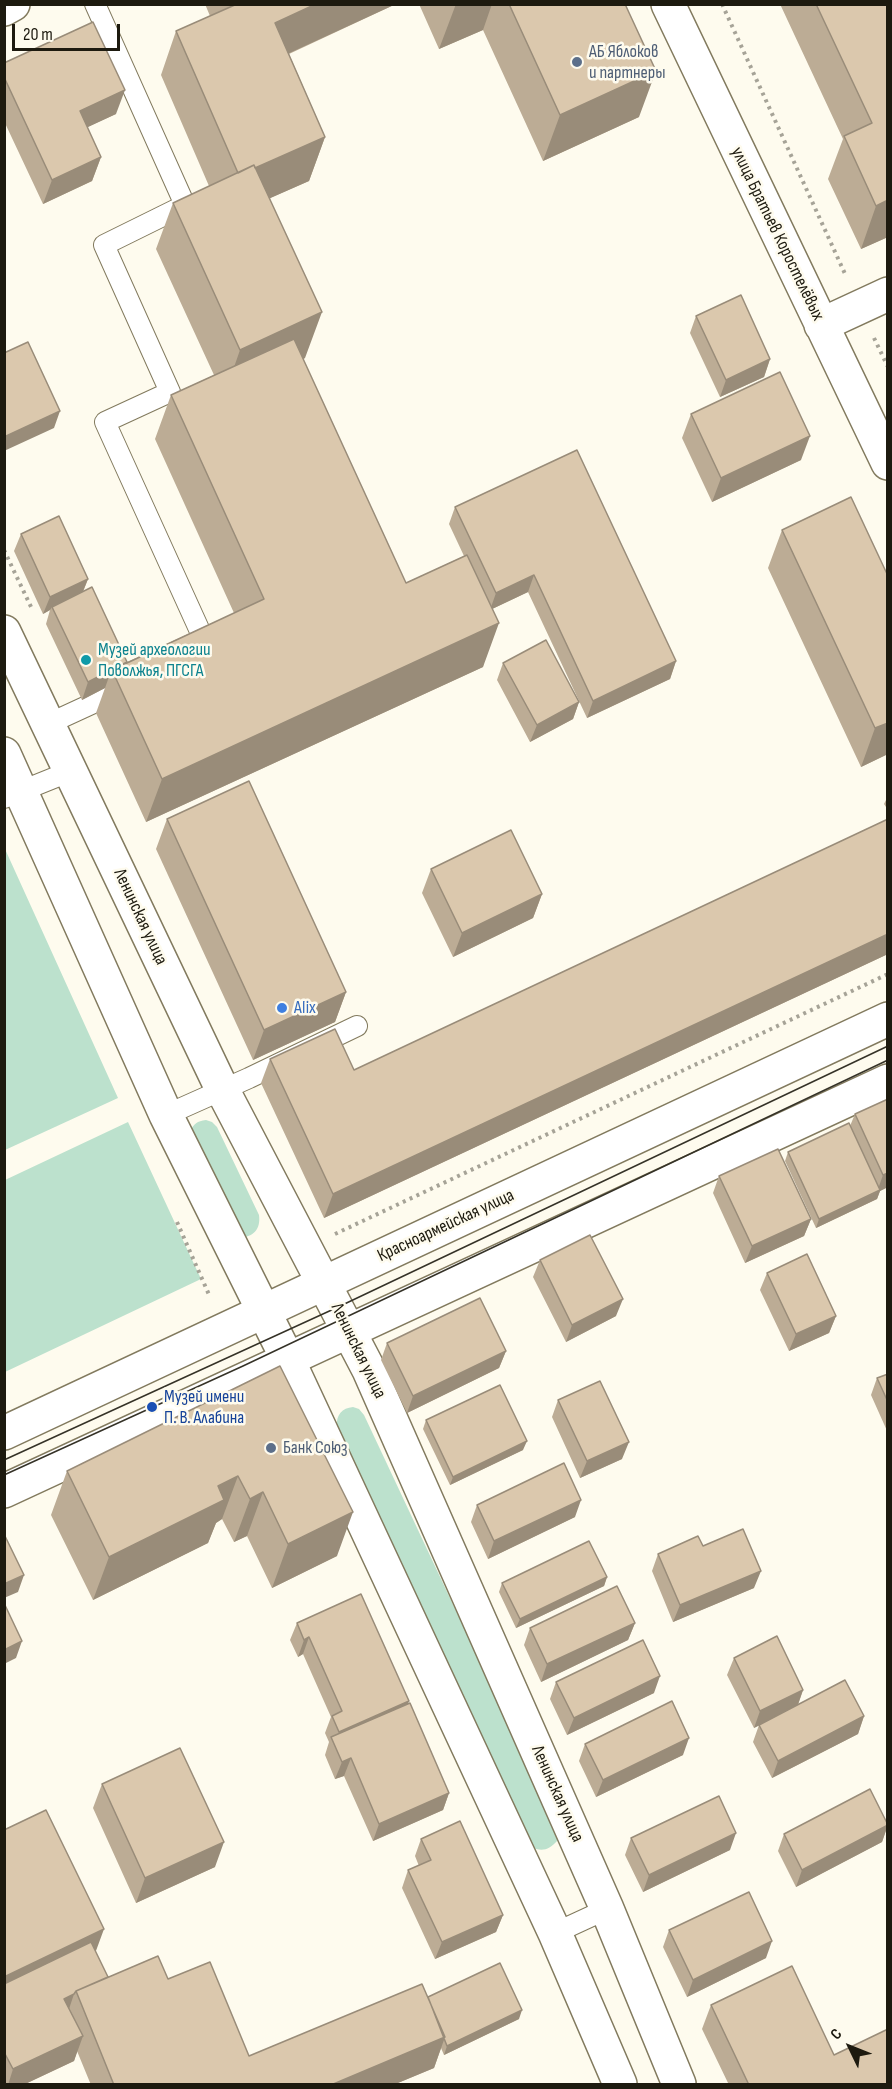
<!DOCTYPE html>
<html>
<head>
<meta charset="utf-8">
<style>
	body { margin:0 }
	#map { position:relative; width:892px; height:2089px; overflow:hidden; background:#fefbee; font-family:"Sofia Sans Condensed",sans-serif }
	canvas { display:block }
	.frame { position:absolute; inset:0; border:6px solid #1d1a0f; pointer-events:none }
	.north { position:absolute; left:820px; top:2017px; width:60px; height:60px; -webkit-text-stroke:4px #fefbee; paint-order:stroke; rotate:313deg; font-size:16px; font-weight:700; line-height:24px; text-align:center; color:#1d1a0f }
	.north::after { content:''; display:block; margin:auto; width:21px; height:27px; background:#1d1a0f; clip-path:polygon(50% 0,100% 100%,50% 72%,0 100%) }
	.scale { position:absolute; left:12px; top:24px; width:108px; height:27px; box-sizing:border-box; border:3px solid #1d1a0f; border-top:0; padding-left:8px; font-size:18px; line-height:21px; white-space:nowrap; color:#1d1a0f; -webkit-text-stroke:4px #fefbee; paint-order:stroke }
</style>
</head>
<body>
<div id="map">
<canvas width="892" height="2089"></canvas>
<div class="frame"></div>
<div class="north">С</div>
<div class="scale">20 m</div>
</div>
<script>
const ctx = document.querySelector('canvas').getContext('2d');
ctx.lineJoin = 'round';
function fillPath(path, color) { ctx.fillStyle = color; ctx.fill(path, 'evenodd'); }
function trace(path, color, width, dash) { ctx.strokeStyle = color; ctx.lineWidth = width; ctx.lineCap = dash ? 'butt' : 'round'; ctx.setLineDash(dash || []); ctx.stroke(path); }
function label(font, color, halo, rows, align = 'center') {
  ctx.font = font + ' "Sofia Sans Condensed",sans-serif'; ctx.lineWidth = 5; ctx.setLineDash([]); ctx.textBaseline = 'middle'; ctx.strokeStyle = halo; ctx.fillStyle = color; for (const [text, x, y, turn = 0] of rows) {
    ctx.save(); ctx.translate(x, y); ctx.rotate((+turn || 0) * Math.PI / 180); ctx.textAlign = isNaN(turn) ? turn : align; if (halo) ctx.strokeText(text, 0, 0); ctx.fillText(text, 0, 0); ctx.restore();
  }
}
const green = new Path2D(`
	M5,849L118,1098L5,1150H4Z
	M206,1120L212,1122L217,1127L259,1215C261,1230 253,1237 239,1238L190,1131C194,1124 197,1121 206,1120Z
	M128,1122L201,1279L5,1372V1180Z
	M353,1407L359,1409L364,1415L558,1828L557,1841C549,1850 542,1852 531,1847L337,1426C336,1415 342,1408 353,1407Z`);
const path = new Path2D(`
	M722,4L846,276
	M874,338L888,367
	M4,550L32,609
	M177,1222L210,1297
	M335,1234L888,974`);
const lane = new Path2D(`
	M95,4L185,205L104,245L170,392L105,422L209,651L206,652
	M48,724L124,689
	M4,798L71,771
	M166,1115L249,1078L357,1026
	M555,1933L607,1909`);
const street = new Path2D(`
	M668,4L888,463
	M4,9L13,4
	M821,325L888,294
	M4,632L222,1089L369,1370L607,1909L679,2084
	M4,754L166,1115L288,1360L555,1933L620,2084`);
const secondary = new Path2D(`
	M4,1433L888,1019
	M4,1491L888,1081`);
const tram = new Path2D(`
	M4,1460L336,1308L888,1046
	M4,1475L243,1366L888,1060`);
const wall = new Path2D(`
	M205,4H396L289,54L325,137L309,181L270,198L305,358L303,359L406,583L464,556L449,524L455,507L676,661L670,679L587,718L528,592L492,609L483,667L146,822L96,713L105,688L82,700L46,624L50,610L43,614L14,551L21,534L88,579L83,592L127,662L234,613L155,439L171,395L214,375L156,249L173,203L209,186L161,75L176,31L210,16Z
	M419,4H625L639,117L543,161L483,30L439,49Z
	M780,4H888V237L861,249L828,179L843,139Z
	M4,63L116,114L87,127L101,157L92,181L43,204L4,121Z
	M696,316L770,359L764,377L720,397L690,333Z
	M691,414L801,460L712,502L682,438Z
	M782,530L888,576V754L861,767L768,568Z
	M503,663L579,702L573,719L530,742L497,680Z
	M888,796V810L884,804Z
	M167,819L346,992L335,1022L253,1060L156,849Z
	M888,819V954L324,1218L261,1083L270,1059L354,1070Z
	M431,869L542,894L533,918L453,957L422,893Z
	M888,1099V1187L880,1191L877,1199L816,1228L785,1161L788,1152L850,1126L855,1114Z
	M719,1176L811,1219L804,1236L745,1263L713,1193Z
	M540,1260L616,1316L566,1342L533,1277Z
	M767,1273L836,1316L829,1333L789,1351L760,1290Z
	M387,1343L506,1351L499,1368L407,1413L381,1360Z
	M280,1366L337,1556L272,1588L247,1536L234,1542L222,1519L216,1523L208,1543L93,1600L51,1515L67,1471Z
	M888,1374V1433L871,1395L877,1378Z
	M558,1400L622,1459L580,1478L552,1417Z
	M426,1420L523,1450L450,1485L423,1429Z
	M477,1505L575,1517L488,1559L471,1522Z
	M703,1546L754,1588L673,1622L652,1571L658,1554Z
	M607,1577L604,1586L516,1628L499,1592L502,1583Z
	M297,1623L408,1704L449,1793L443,1810L373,1841L344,1776L335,1779L325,1755L329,1742L325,1733L331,1717L303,1654L298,1657L290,1640Z
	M635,1623L628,1640L541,1682L524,1645L530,1628Z
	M734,1658L803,1690L798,1705L864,1716L858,1734L772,1778L753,1742L759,1725L754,1728L727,1675Z
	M556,1682L654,1693L567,1735L550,1699Z
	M585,1744L683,1755L596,1797L579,1761Z
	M102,1784L215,1867L136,1903L93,1808Z
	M888,1824L882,1842L796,1887L778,1851L784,1834Z
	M4,1830L95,1951L108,1977L168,1979L249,2056L428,1997L519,2019L444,2055L441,2048L434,2068L393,2085H91L77,2051L74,2061L23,2085H4Z
	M631,1838L730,1850L643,1892L625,1855Z
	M421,1839L503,1915L496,1932L435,1959L402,1888L408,1870L419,1866L415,1856Z
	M669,1930L766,1958L687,1997L663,1947Z
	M711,2005L834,2055L888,2085H729L702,2029Z`);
const shadedWall = new Path2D(`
	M316,4H396L259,67L275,23Z
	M456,4H492L483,30L439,49Z
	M656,71L639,117L543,161L560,115Z
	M125,90L116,114L71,135L80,111Z
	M325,137L309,181L223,219L239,175Z
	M101,157L92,181L43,204L52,180Z
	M888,200V237L861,249L876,206Z
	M322,312L305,358L224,396L240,350Z
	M770,359L764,377L720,397L726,380Z
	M60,411L54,428L4,451V437Z
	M810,436L801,460L712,502L721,478Z
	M534,575L528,592L490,610L496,593Z
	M88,579L81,596L52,607L50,610L43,614L50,597Z
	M499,623L483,667L146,822L162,779Z
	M676,661L670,679L587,718L593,701Z
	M111,671L105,688L82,700L88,682Z
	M579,702L573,719L530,742L537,725Z
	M888,723V754L861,767L875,728Z
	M542,894L533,918L453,957L462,933Z
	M888,934V954L324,1218L333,1194Z
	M346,992L335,1022L253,1060L264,1030Z
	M888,1173V1187L880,1191L877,1199L816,1228L819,1219L877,1192L883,1175Z
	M811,1219L804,1236L745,1263L752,1246Z
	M623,1299L616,1316L566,1342L572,1325Z
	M836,1316L829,1333L789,1351L796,1334Z
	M506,1351L499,1368L407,1413L413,1396Z
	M527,1441L523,1450L450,1485L453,1477Z
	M629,1442L622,1459L580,1478L587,1461Z
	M238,1476L222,1519L216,1523L208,1543L93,1600L109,1557L218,1486Z
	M263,1492L247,1536L234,1542L250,1499Z
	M581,1500L575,1517L488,1559L494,1541Z
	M353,1512L337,1556L272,1588L288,1544Z
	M761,1571L754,1588L673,1622L680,1605Z
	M24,1575L18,1592L4,1598V1584Z
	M607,1577L604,1586L516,1628L520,1619Z
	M635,1623L628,1640L541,1682L547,1664Z
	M309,1637L303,1654L298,1657L304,1640Z
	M22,1641L16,1658L4,1664V1650Z
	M660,1676L654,1693L567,1735L574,1718Z
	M803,1690L797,1707L754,1728L760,1711Z
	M409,1701L403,1718L334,1745L339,1732Z
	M864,1716L858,1734L772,1778L778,1761Z
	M689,1738L683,1755L596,1797L603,1780Z
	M351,1758L344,1776L335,1779L342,1762Z
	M449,1793L443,1810L373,1841L379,1824Z
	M888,1825L882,1842L796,1887L802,1870Z
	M736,1833L730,1850L643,1892L649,1875Z
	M224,1842L215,1867L136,1903L145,1878Z
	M503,1915L496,1932L435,1959L442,1942Z
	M104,1929L93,1959L4,2002V1977Z
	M772,1941L766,1958L687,1997L693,1980Z
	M74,1994L66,2018L64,1999Z
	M522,2010L519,2019L444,2055L447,2046Z
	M83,2036L74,2061L23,2085H8L13,2069Z
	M445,2037L434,2068L393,2085H331Z`);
const building = new Path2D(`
	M237,4H316L275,23L325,137L255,168L254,165L238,173L176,31Z
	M509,4H625L656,71L560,115Z
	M816,4H888V200L876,206L844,136L872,123Z
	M93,22L125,90L80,111L101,157L52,180L4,77V63Z
	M254,165L322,312L240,350L173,203Z
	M741,295L770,359L726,380L696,316Z
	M294,339L406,583L467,555L499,623L162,779L112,670L264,599L171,395Z
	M28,342L60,411L4,437V353Z
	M780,372L810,436L721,478L691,414Z
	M577,450L676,661L593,701L534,575L496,593L455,507Z
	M851,497L888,576V723L875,728L782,530Z
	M59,516L88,579L50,597L21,534Z
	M92,587L127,662L88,682L52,607Z
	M546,640L579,702L537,725L503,663Z
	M249,781L346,992L264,1030L167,819Z
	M888,819V934L333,1194L270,1059L335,1029L354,1070Z
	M511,830L542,894L462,933L431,869Z
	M888,1099V1173L883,1175L855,1114Z
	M849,1123L880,1190L819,1219L788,1152Z
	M778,1149L811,1219L752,1246L719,1176Z
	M590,1235L623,1299L572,1325L540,1260Z
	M807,1254L836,1316L796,1334L767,1273Z
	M480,1298L506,1351L413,1396L387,1343Z
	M280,1366L353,1512L288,1544L263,1492L250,1499L238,1476L218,1486L224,1500L109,1557L67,1471Z
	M888,1374V1402L877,1378Z
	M600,1381L629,1442L587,1461L558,1400Z
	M500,1385L527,1441L453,1477L426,1420Z
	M564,1463L581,1500L494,1541L477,1505Z
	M743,1529L761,1571L680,1605L658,1554L698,1536L703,1546Z
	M4,1534L24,1575L4,1584Z
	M589,1541L607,1577L520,1619L502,1583Z
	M617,1586L635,1623L547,1664L530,1628Z
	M361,1594L409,1701L339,1732L332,1716L342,1711L309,1637L304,1640L297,1623Z
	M4,1603L22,1641L4,1650Z
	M777,1636L803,1690L760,1711L734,1658Z
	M643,1640L660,1676L574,1718L556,1682Z
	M845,1680L864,1716L778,1761L759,1725Z
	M672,1701L689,1738L603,1780L585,1744Z
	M410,1703L449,1793L379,1824L351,1758L342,1762L331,1737Z
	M180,1748L224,1842L145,1878L102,1784Z
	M870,1789L888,1825L802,1870L784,1834Z
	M719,1796L736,1833L649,1875L631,1838Z
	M46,1810L104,1929L4,1977V1830Z
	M460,1821L503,1915L442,1942L408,1870L431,1860L421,1839Z
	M749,1892L772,1941L693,1980L669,1930Z
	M91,1942L108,1977L76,1991L74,1994L64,1999L83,2036L13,2069L4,2052V1984Z
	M158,1956L168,1979L210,1962L249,2056L422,1984L445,2037L331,2085H114L76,1991Z
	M500,1963L522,2010L447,2046L428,1997Z
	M792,1966L834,2055L888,2029V2085H749L711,2005Z`);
const markers = [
	[577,62,6,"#5c6f8a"],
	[86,660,6,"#0f9aa8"],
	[282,1008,6,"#3f7fe0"],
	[152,1407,6,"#1a4fb4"],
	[271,1448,6,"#5c6f8a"]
];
const serviceNames = [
	["АБ Яблоков",589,52],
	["и партнеры",589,73],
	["Банк Союз",283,1448]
];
const streetNames = [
	["улица Братьев Коростелёвых",777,234,64],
	["Ленинская улица",140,917,65],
	["Красноармейская улица",446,1226,-25],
	["Ленинская улица",358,1351,64],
	["Ленинская улица",557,1794,66]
];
const cultureNames = [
	["Музей археологии",98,650],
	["Поволжья, ПГСГА",98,671]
];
const shopNames = [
	["Alix",294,1008]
];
const transitNames = [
	["Музей имени",164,1397],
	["П. В. Алабина",164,1418]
];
fillPath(green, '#bce1cd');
trace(lane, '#827a5e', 22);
trace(street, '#827a5e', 36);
trace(secondary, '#827a5e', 36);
trace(path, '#a6a397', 4, [3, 4.5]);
trace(lane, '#fff', 20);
trace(street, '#fff', 33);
trace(secondary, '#fff', 33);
trace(tram, '#353227', 1.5);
fillPath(wall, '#bcac95');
fillPath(shadedWall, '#998c79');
fillPath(building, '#dbc8ad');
trace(building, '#998c79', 1.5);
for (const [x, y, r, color] of markers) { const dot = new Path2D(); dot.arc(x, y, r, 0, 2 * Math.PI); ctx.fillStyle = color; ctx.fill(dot); trace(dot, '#fefbee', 2); }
label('18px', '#4e5e75', '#fefbee', serviceNames, 'left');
label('18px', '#1d1a0f', '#fefbee', streetNames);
label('18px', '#0d838f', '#fefbee', cultureNames, 'left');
label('18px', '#366cbe', '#fefbee', shopNames, 'left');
label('18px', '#164399', '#fefbee', transitNames, 'left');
</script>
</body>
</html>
